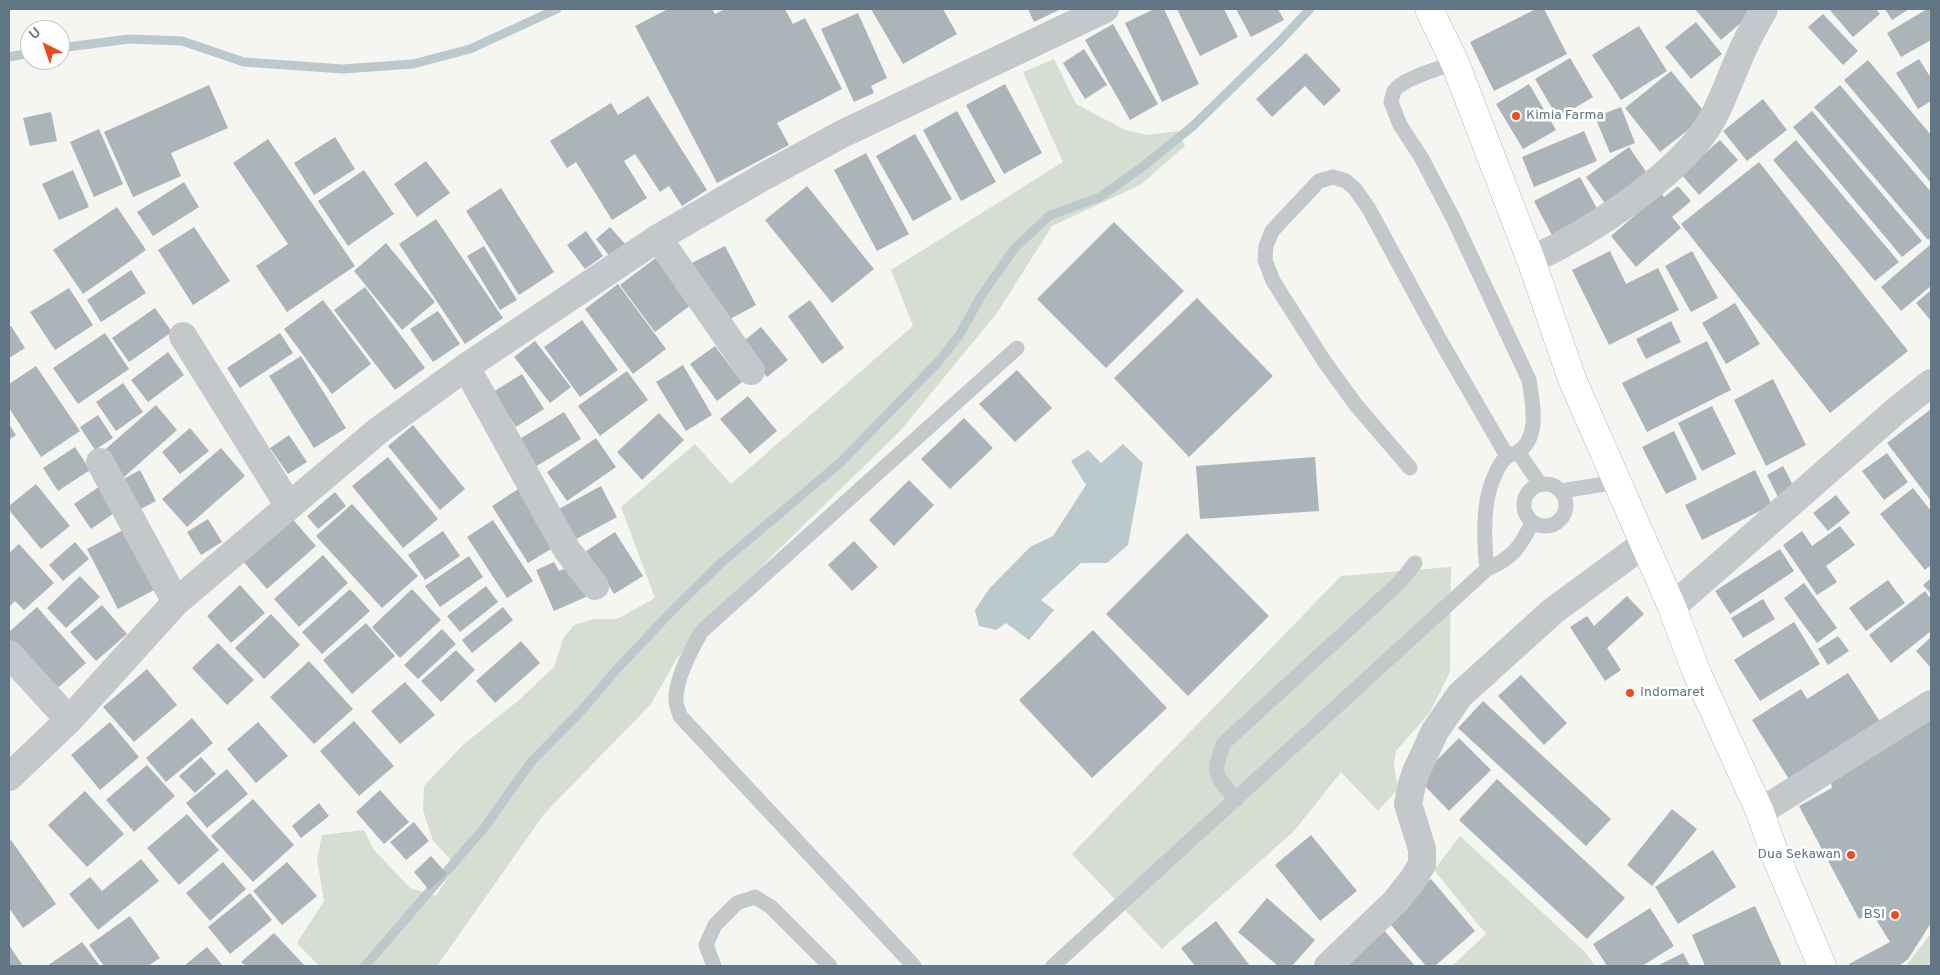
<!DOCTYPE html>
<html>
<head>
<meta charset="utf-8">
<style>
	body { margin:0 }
	#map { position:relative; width:1940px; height:975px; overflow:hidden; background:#f5f5f1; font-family:Overpass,sans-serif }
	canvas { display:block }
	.frame { position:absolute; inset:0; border:10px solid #627584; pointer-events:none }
	.north { position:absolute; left:20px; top:20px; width:50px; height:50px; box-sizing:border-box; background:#fff; border:1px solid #c0c8ce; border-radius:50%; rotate:319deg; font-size:14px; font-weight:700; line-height:20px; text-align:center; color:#627584 }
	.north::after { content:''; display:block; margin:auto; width:18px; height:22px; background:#ed4b19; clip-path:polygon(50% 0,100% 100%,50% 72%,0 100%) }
</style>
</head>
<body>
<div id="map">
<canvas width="1940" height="975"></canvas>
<div class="frame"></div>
<div class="north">U</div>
</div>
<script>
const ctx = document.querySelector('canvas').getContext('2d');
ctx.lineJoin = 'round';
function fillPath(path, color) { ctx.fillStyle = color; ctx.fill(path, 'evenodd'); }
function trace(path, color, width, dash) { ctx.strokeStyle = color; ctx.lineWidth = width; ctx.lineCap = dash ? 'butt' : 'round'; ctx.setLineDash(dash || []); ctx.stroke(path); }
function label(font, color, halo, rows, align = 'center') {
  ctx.font = font + ' Overpass,sans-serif'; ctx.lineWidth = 5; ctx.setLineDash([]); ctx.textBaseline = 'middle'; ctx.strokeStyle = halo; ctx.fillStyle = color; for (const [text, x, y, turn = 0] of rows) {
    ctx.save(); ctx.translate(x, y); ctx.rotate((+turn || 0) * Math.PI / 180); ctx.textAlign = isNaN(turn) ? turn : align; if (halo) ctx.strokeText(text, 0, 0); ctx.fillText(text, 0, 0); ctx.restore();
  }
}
const green = new Path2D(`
	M1054,59L1076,104L1125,130L1147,135L1178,131L1185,146L1140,185L1052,226L997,313L900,431L771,557L677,658L651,704L544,814L437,966H319L297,943L324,901L317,859L322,835L364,830L374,850L410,888L436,896L456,865L433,841L423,810L424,786L464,744L519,700L554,667L564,637L574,625L594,619H617L655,598L621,507L695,444L731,484L913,326L891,270L1063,162L1023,72Z
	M1451,567L1450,672L1430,712L1396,751L1394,766L1398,789L1378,811L1341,772L1294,831L1162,949L1072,854L1341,576Z
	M1460,836L1585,952L1595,966H1452L1486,934L1434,870Z
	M1931,933V966H1906Z`);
const water = new Path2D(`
	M1123,444L1143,463L1128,545L1107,563H1081L1041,600L1054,610L1029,640L1006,623L996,630L979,626L975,610L989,589L1030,547L1053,536L1086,485L1071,461L1088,450L1101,463Z`);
const stream = new Path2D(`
	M60,48L129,39L182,41L244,62L343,69L413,64L470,49L557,9
	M9,57L30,53
	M365,966L484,828L531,762L583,709L616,670L671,612L721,563L841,462L939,361L960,334L981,296L1015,248L1049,216L1100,197L1141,168L1193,126L1278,43L1310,9`);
const building = new Path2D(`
	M668,9H712L715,14L725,9H785L793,24L805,18L842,89L777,123L789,145L717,183L635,26Z
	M871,9H943L957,34L903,64Z
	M1028,9H1061L1034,22Z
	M1154,9H1164L1199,84L1162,102L1125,23Z
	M1177,9H1224L1238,37L1200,56Z
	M1236,9H1278L1284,20L1251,37Z
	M1536,9H1544L1567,54L1494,91L1470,42Z
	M1695,9H1755L1756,10L1721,40Z
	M1829,9H1876L1880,14L1853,37Z
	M1885,9H1909L1892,20Z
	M1927,9H1931V40L1901,57L1887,33Z
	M858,13L887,78L871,86L874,93L854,102L821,29Z
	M1823,14L1858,51L1843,65L1808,27Z
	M1696,22L1722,54L1691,79L1665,47Z
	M1113,24L1158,104L1130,120L1085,40Z
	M1639,26L1667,71L1621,100L1592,55Z
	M1084,49L1107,85L1085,99L1063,63Z
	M1306,53L1341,90L1324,106L1305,86L1272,117L1256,99Z
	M1570,58L1593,97L1558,118L1535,79Z
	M1919,59L1931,78V101L1918,109L1896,73Z
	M1868,60L1931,135V183L1844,80Z
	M1671,71L1707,115L1660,152L1625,108Z
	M1005,84L1042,153L1004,174L966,105Z
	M1529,84L1556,130L1523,149L1496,104Z
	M209,85L228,128L171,153L181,176L133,197L104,132Z
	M1840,85L1931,192V238L1928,240L1814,107Z
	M648,96L707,190L682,206L669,186L660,192L635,154L624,161L647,198L612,220L576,162L567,168L550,141L611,103L618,115Z
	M1763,99L1787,130L1747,161L1723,131Z
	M1621,107L1635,143L1610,153L1595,117Z
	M957,111L996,182L961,201L923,130Z
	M1812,111L1922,241L1902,257L1793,127Z
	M51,112L57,141L30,146L23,118Z
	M99,129L123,184L94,197L70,142Z
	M1584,131L1597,161L1534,187L1522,157Z
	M915,134L952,199L913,221L876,156Z
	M335,137L355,169L314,195L294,163Z
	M268,139L355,266L287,312L256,266L288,244L233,163Z
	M1720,140L1738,160L1699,195L1681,174Z
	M1796,140L1899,262L1875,281L1773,160Z
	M1629,147L1649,176L1607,206L1586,177Z
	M866,153L909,234L877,251L834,170Z
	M426,161L450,193L417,217L394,184Z
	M1759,162L1908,351L1830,413L1681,224Z
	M73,170L89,207L59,220L42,184Z
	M364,170L394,214L348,246L318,201Z
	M1580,177L1601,216L1555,241L1534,201Z
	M184,182L199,207L153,236L137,212Z
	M807,186L874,269L832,303L765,220Z
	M1678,186L1691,201L1672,217L1681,228L1636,267L1611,236L1641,210L1658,189L1664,197Z
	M501,188L554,272L519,295L466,211Z
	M117,207L146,250L83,294L53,250Z
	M436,219L503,318L465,344L399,244Z
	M1114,222L1184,291L1106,368L1037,299Z
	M194,227L230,281L193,305L158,250Z
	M610,227L626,245L611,258L596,239Z
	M586,231L603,256L585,269L567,245Z
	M386,243L435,302L402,330L354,271Z
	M1931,244V286L1901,311L1881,287Z
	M484,246L517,300L500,310L467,256Z
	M725,246L756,305L721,324L690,264Z
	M1610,251L1626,284L1658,268L1679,310L1609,345L1572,270Z
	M1692,251L1718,298L1691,312L1665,266Z
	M661,254L696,301L655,332L620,285Z
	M131,270L146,293L101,322L87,300Z
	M618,284L666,349L633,374L585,309Z
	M365,287L425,368L395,390L334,310Z
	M69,288L93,325L55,350L30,312Z
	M1931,290V321L1916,303Z
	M1197,298L1273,376L1189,457L1114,378Z
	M323,300L371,364L332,394L284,329Z
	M810,300L844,348L822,364L788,316Z
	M1735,303L1760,344L1726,364L1702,323Z
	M155,308L172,332L129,362L112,338Z
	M438,311L460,344L433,362L410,329Z
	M582,320L618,370L580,397L544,347Z
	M1671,321L1681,342L1646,359L1636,339Z
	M11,326L25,348L9,358V327Z
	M761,327L788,360L767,377L740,344Z
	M105,333L129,369L78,404L53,368Z
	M280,333L293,353L240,388L227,368Z
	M535,341L571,387L550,403L514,357Z
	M1707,341L1731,390L1647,432L1622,383Z
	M715,346L742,382L717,401L690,364Z
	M168,352L184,375L148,402L131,380Z
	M301,356L346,428L314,448L269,376Z
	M683,365L712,415L686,431L656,382Z
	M36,366L80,431L41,457L9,408V384Z
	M1017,370L1052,408L1015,442L979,404Z
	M627,371L648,400L600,436L578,406Z
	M522,374L544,409L516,427L493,392Z
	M1773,379L1806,445L1766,466L1734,400Z
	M123,383L143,412L116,431L96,402Z
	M748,396L777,431L750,454L720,419Z
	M156,405L177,430L123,478L101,453Z
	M1712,406L1736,454L1702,471L1678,423Z
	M1931,409V501L1887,443Z
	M564,412L581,439L535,467L518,440Z
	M659,413L684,440L642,480L617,452Z
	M98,415L113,438L95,450L80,427Z
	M964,418L993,448L950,489L921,459Z
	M9,424L16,435L9,440Z
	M413,425L465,489L440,510L388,446Z
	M190,428L209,451L180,474L162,452Z
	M1674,431L1697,479L1666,494L1642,447Z
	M289,435L307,462L288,474L270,448Z
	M596,438L616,467L567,501L547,472Z
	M75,447L90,470L58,491L43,468Z
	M221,448L245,476L187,527L162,499Z
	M1887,453L1908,482L1884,500L1862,471Z
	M388,457L438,519L403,548L352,486Z
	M1315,457L1319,511L1200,519L1196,466Z
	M1783,466L1795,489L1778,497L1767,475Z
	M140,470L156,501L135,512L120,481Z
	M1755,470L1772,505L1702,540L1685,505Z
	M909,480L934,505L894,546L869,520Z
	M36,484L70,526L41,549L9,510V506Z
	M103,484L120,509L91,529L74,504Z
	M523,486L559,544L528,563L492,506Z
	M601,486L617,517L571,542L555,511Z
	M1913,488L1931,511V565L1925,570L1880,514Z
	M335,492L346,506L318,529L307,516Z
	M1836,495L1850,513L1828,531L1813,513Z
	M352,504L418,576L382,608L316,536Z
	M290,516L316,546L267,589L241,559Z
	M208,519L222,542L201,555L187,532Z
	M493,520L533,581L507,598L467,537Z
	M1840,526L1855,545L1826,566L1837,582L1817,595L1783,545L1802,531L1812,546Z
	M127,528L158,588L118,609L87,549Z
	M443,531L460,556L425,580L408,555Z
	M615,532L643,576L614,594L586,551Z
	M1187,533L1269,616L1188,696L1106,614Z
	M854,541L878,567L852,591L828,565Z
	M75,542L89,559L63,581L49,565Z
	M19,544L54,583L24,610L15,601L9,607V553Z
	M1780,549L1794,571L1730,614L1715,591Z
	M323,555L348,583L299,627L274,599Z
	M469,556L483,577L440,607L425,586Z
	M554,562L559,571L573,565L588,596L554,611L536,570Z
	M80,576L100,597L66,628L47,608Z
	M1931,578V594L1923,585Z
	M1888,580L1905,603L1866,631L1849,608Z
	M1804,583L1837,628L1817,643L1784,598Z
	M240,585L265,613L231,643L207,616Z
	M486,586L498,602L460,632L447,616Z
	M350,589L370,611L322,654L302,632Z
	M412,589L441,620L400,658L372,627Z
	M1925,591L1931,599V631L1891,663L1869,635Z
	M1627,596L1644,614L1607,648L1621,670L1605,681L1570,627L1587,616L1594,626Z
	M1763,599L1775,619L1743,638L1731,618Z
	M102,605L127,634L96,661L70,632Z
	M37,607L86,663L53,692L9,642V632Z
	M503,607L513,620L472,653L462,640Z
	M271,614L300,645L264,679L235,648Z
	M1794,622L1820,664L1760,701L1734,660Z
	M366,623L395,656L352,694L323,660Z
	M442,629L456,644L418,679L404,665Z
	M1093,630L1167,708L1092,778L1019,700Z
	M1838,636L1849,651L1828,665L1818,649Z
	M1931,637V668L1916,651Z
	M521,641L540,663L495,703L476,681Z
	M218,643L254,680L227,705L192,668Z
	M456,650L475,670L441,702L421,681Z
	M309,661L353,709L314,744L270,697Z
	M147,669L177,705L134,742L103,707Z
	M1848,673L1883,726L1792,784L1752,720L1801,689L1807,699Z
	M1521,675L1567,723L1544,745L1498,696Z
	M405,682L435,715L400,744L371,711Z
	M1483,701L1611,819L1586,846L1458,728Z
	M1931,717V923L1908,959L1899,966H1850L1849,964L1890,942L1872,913L1859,919L1799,806L1832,788L1830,779Z
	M192,718L213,743L166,782L146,758Z
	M354,721L394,766L359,796L320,751Z
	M110,722L139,757L100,790L71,755Z
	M258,722L288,756L256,783L227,749Z
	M1459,738L1491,770L1449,811L1418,779Z
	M201,757L216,774L195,793L179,776Z
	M147,765L175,796L134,832L106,800Z
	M227,769L248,794L207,828L186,803Z
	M1497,779L1625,898L1587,939L1459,820Z
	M380,790L409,822L384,844L356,812Z
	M85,791L124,834L87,867L48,825Z
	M253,799L294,845L253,882L211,836Z
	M319,803L329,816L301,838L292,826Z
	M1672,809L1697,829L1652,886L1627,865Z
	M187,814L219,850L179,885L147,848Z
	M414,822L429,841L406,860L390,842Z
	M1311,835L1357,891L1320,921L1275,865Z
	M11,840L56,904L23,928L9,908V842Z
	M1713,850L1736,887L1678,924L1655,887Z
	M431,856L447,874L429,890L414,872Z
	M141,859L159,881L98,930L69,894L90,877L102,891Z
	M223,862L246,889L210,921L186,893Z
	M287,862L317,896L282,925L253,891Z
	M1431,879L1475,931L1435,966H1426L1385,918Z
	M250,893L272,920L230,954L208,927Z
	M1267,898L1315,940L1292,966H1278L1238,932Z
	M1755,906L1782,966H1705L1692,935Z
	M1650,908L1674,946L1642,966H1607L1593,944Z
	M130,916L160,958L148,966H104L89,945Z
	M1216,921L1250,966H1195L1181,948Z
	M1382,928L1415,966H1345Z
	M274,933L305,966H246L241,962Z
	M82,942L100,966H47Z
	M9,945L23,966H9Z
	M207,947L223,966H184Z
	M1683,953L1690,966H1657Z`);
const lane = new Path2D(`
	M1518,452L1540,484
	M1410,468L1356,405L1324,361L1273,281L1265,260L1266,246L1272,231L1319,181L1333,177L1346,181L1355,189L1369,209L1440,340L1507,456
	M1524 505a21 21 0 1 1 42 0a21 21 0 1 1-42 0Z
	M1561,491L1618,482
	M1487,569C1513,558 1520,547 1532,523
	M1236,800C1215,774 1211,775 1224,743L1400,582L1415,563
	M714,966L706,945L715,925L737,903L755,897L771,907L830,966
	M914,966L680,716C679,711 676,706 676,701C675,679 691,651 701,632L1017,348
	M1053,966L1487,569C1484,542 1482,501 1495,475C1497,469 1503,459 1508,456C1511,454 1515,454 1518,452C1541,437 1532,401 1529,380L1454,220L1421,157L1400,125L1391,102C1392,99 1393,93 1394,91C1403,78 1441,68 1455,63`);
const street = new Path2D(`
	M658,238L751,371
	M1531,260C1588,234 1685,172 1714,116C1725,94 1733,71 1743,49C1749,35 1757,22 1764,9
	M183,336L289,506
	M466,367L567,550L595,586
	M100,462L176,602
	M1672,607L1897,410L1931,383
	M9,654L69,720
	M9,777L69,720L176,602L379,430L466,367L658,238L763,177L842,134L1105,9
	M1760,812L1931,704
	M1328,966L1396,901L1414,878L1422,864V849L1408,804L1412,784L1416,772L1435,731L1460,695L1553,611L1644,544`);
const secondary = new Path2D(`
	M1429,9L1455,63L1531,260L1572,379L1672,607L1696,671L1760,812L1774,852L1822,966`);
const markers = [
	[1516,116,5,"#ed4b19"],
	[1630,693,5,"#ed4b19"],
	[1851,855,5,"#ed4b19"],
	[1895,915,5,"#ed4b19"]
];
const poiNames = [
	["Kimia Farma",1526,116],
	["Indomaret",1640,693],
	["Dua Sekawan",1841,855,"right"],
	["BSI",1885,915,"right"]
];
fillPath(green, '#d6ddd2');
fillPath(water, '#bbc8cc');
trace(stream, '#bbc8cc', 9);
fillPath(building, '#abb4b9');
trace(secondary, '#b4babe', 29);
trace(lane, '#c4c8cb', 15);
trace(street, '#c4c8cb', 28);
trace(secondary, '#fff', 28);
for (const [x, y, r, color] of markers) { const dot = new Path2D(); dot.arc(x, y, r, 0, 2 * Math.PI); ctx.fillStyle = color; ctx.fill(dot); trace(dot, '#fff', 2); }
label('14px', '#627584', '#fff', poiNames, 'left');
</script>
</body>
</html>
